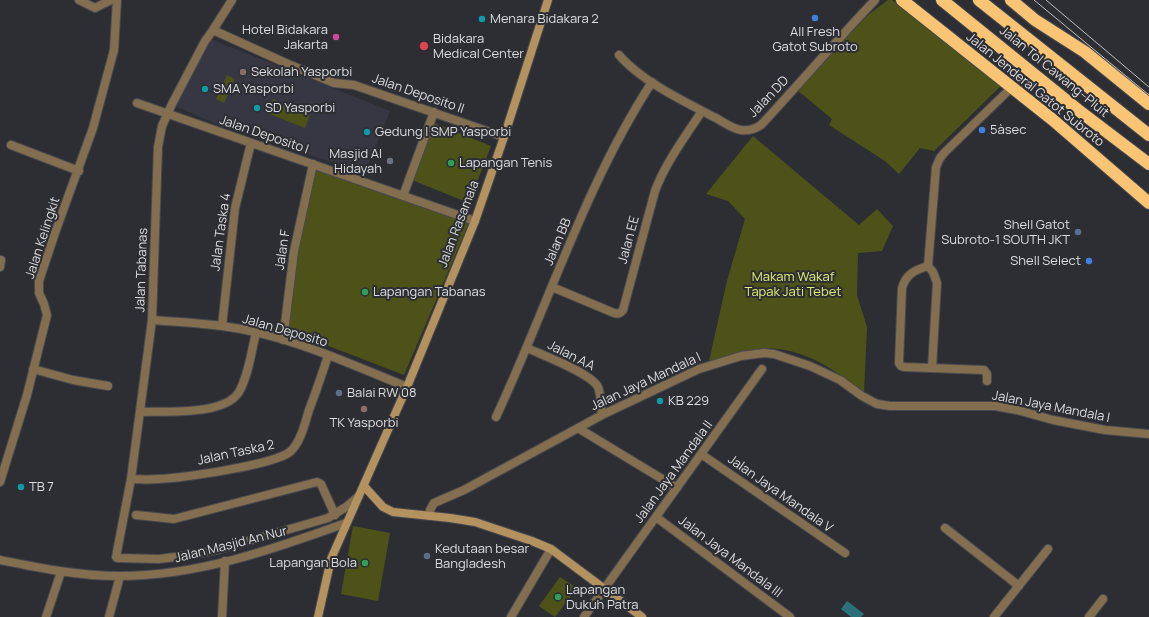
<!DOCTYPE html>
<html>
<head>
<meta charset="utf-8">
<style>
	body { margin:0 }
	canvas { display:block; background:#2d2e33 }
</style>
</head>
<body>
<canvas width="1149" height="617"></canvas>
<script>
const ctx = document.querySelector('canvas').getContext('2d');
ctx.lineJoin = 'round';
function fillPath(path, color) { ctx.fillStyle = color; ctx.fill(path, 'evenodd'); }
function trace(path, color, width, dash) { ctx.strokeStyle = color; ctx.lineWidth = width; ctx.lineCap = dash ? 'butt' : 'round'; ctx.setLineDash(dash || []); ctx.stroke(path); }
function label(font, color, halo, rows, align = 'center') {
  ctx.font = font + ' Manrope,sans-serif'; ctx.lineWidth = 4; ctx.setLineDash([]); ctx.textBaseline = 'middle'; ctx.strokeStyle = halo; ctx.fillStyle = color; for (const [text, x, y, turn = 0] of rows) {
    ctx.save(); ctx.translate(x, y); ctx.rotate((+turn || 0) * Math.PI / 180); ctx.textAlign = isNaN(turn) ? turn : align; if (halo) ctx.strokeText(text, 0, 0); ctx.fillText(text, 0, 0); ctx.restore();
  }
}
const built = new Path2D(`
	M208,38L390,111L365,173L221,126L175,106Z`);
const green = new Path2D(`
	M888,0H892L1002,85L934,151L920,148L899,174L885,161L829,125L832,119L797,90L868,15Z
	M227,75L235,79L224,103L216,99Z
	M273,99L310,115L305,128L267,113Z
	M434,123L491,146L469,203L412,180Z
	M753,136L859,225L877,209L893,226L882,251L858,253L857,295L867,327L864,393C833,368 798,344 756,349C741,351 724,357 709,361L727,281L745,219L728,201L706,194Z
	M318,164L471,218L404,375L287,330L296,255Z
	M353,526L390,533L378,601L341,594Z
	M560,577L577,588L555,617L539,606Z`);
const water = new Path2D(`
	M847,601L864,614L861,617H851L841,609Z`);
const street = new Path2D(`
	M79,0L95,8L111,0
	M232,0L213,30L205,41L172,104L162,126L158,147L152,320L131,479L116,557L117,558L159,559L191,555L221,549L328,518L346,507L359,496
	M213,30L288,64L334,83L354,85L504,137
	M619,55C641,81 685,102 716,118C723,122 733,129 741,130C748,131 755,129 761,125C799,84 836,41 875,0
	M137,103L475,221
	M11,145L79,171
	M403,196L434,112
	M928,266C915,270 906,274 902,288L899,363L901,366L904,367L984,370L987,374V381
	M0,267L1,260
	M552,287L614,313C618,314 620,314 623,310L655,191C666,162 685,137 702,111
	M152,320C175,322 199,323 222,326C286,334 348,363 407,387
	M222,326L235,208L251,143
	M283,340L294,251L313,164
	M527,348C542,355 591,373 598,387C601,394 601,406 602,415
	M932,368L937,283L933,272L928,266L936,167L940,158L945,152L1011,88
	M33,369L73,380L108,386
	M140,412C165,411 224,416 239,392C249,374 251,352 256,333
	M496,417C548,306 585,185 652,82
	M578,428L677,488
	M701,454L845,553
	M131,479C140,479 149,480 158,479C181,478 276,465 291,451C301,441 305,423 309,410C316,392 322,374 328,356
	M0,482L27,395L47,315L44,304L39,293V281L56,230L93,128L114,50L117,0
	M136,515L174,519L317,482L321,484L335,515
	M430,516V510L434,503L464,490L602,415L699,369L741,356L764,353L774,354L810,366L840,380L862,396L877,404L890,406H995L1017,410L1053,420L1105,430L1149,434
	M656,517L790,617
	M945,528L1019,586
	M0,560C40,568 79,576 120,576C198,576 274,549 346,523
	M46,617L61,572
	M109,617L120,576
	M222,617L225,561
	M511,617L551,549
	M584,617L762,369
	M994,617L1048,549
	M1089,617L1103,599`);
const secondary = new Path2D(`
	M364,486L383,507L393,512L450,518L475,522L532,541L551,549L642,617
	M318,617L331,559L407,387L475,221L504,137L548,0`);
const highway = new Path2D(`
	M902,0L1053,120L1149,203
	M942,0L1078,110L1149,164
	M979,0L1149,135
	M1011,0L1035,20L1085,52L1149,104`);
const tram = new Path2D(`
	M1034,0L1149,95
	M1046,0L1149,87`);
const markers = [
	[815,18,4,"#3f7fe0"],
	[482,19,4,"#0f9aa8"],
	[336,37,4,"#d1479c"],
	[424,46,5,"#e0444e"],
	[243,72,4,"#8d6e63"],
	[205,89,4,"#0f9aa8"],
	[257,108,4,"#0f9aa8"],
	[982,130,4,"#3f7fe0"],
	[367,132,4,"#0f9aa8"],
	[390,161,4,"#6b7280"],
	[451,163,4,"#2e9e5b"],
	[1078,232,4,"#5c6f8a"],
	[1089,261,4,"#3f7fe0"],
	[365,292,4,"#2e9e5b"],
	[339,393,4,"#5c6f8a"],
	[660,401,4,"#0f9aa8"],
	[364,409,4,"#8d6e63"],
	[21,487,4,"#0f9aa8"],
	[427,556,4,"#5c6f8a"],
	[365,563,4,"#2e9e5b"],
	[558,597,4,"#2e9e5b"]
];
const poiNames = [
	["Menara Bidakara 2",490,19],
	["Hotel Bidakara",328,30,"right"],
	["Jakarta",328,45,"right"],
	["All Fresh",815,32,"center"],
	["Gatot Subroto",815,47,"center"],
	["Bidakara",433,39],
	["Medical Center",433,54],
	["Sekolah Yasporbi",251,72],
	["SMA Yasporbi",213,89],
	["SD Yasporbi",265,108],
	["5àsec",990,130],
	["Gedung I SMP Yasporbi",375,132],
	["Masjid Al",382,154,"right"],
	["Hidayah",382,169,"right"],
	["Lapangan Tenis",459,163],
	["Shell Gatot",1070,225,"right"],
	["Subroto-1 SOUTH JKT",1070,240,"right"],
	["Shell Select",1081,261,"right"],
	["Lapangan Tabanas",373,292],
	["Balai RW 08",347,393],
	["KB 229",668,401],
	["TK Yasporbi",364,423,"center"],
	["TB 7",29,487],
	["Kedutaan besar",435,549],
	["Bangladesh",435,564],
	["Lapangan Bola",357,563,"right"],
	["Lapangan",566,590],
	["Dukuh Patra",566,605]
];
const streetNames = [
	["Jalan Tol Cawang–Pluit",1054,72,39],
	["Jalan Jenderal Gatot Subroto",1035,90,39],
	["Jalan Deposito II",418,94,19],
	["Jalan DD",769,97,-46],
	["Jalan Deposito I",264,135,19],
	["Jalan Rasamala",459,224,-69],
	["Jalan Taska 4",221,232,-82],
	["Jalan Kelingkit",43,238,-72],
	["Jalan EE",629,240,-75],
	["Jalan BB",558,242,-67],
	["Jalan F",283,250,-81],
	["Jalan Tabanas",142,270,-88],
	["Jalan Deposito",285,331,16],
	["Jalan AA",571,356,27],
	["Jalan Jaya Mandala I",646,382,-25],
	["Jalan Jaya Mandala I",1051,407,11],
	["Jalan Taska 2",236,453,-12],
	["Jalan Jaya Mandala II",674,472,-54],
	["Jalan Jaya Mandala V",780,494,35],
	["Jalan Masjid An Nur",231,545,-14],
	["Jalan Jaya Mandala III",730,557,37]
];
const parkNames = [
	["Makam Wakaf",793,277],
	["Tapak Jati Tebet",793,292]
];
fillPath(built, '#363742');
fillPath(green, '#4d5219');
fillPath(water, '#2c717a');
trace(street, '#494a4f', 10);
trace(secondary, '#494a4f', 10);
trace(highway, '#494a4f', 14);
trace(street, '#836e4f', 8);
trace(secondary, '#b3925f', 8);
trace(highway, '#f9c574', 12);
trace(tram, '#bdbec1', 1);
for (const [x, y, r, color] of markers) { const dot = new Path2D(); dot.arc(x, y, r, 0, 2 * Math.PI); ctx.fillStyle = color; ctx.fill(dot); trace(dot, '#2d2e33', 1.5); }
label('13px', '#dcdde0', '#2d2e33', poiNames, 'left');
label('13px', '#dcdde0', '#2d2e33', streetNames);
label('13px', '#e1ef76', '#2d2e33', parkNames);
</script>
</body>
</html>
